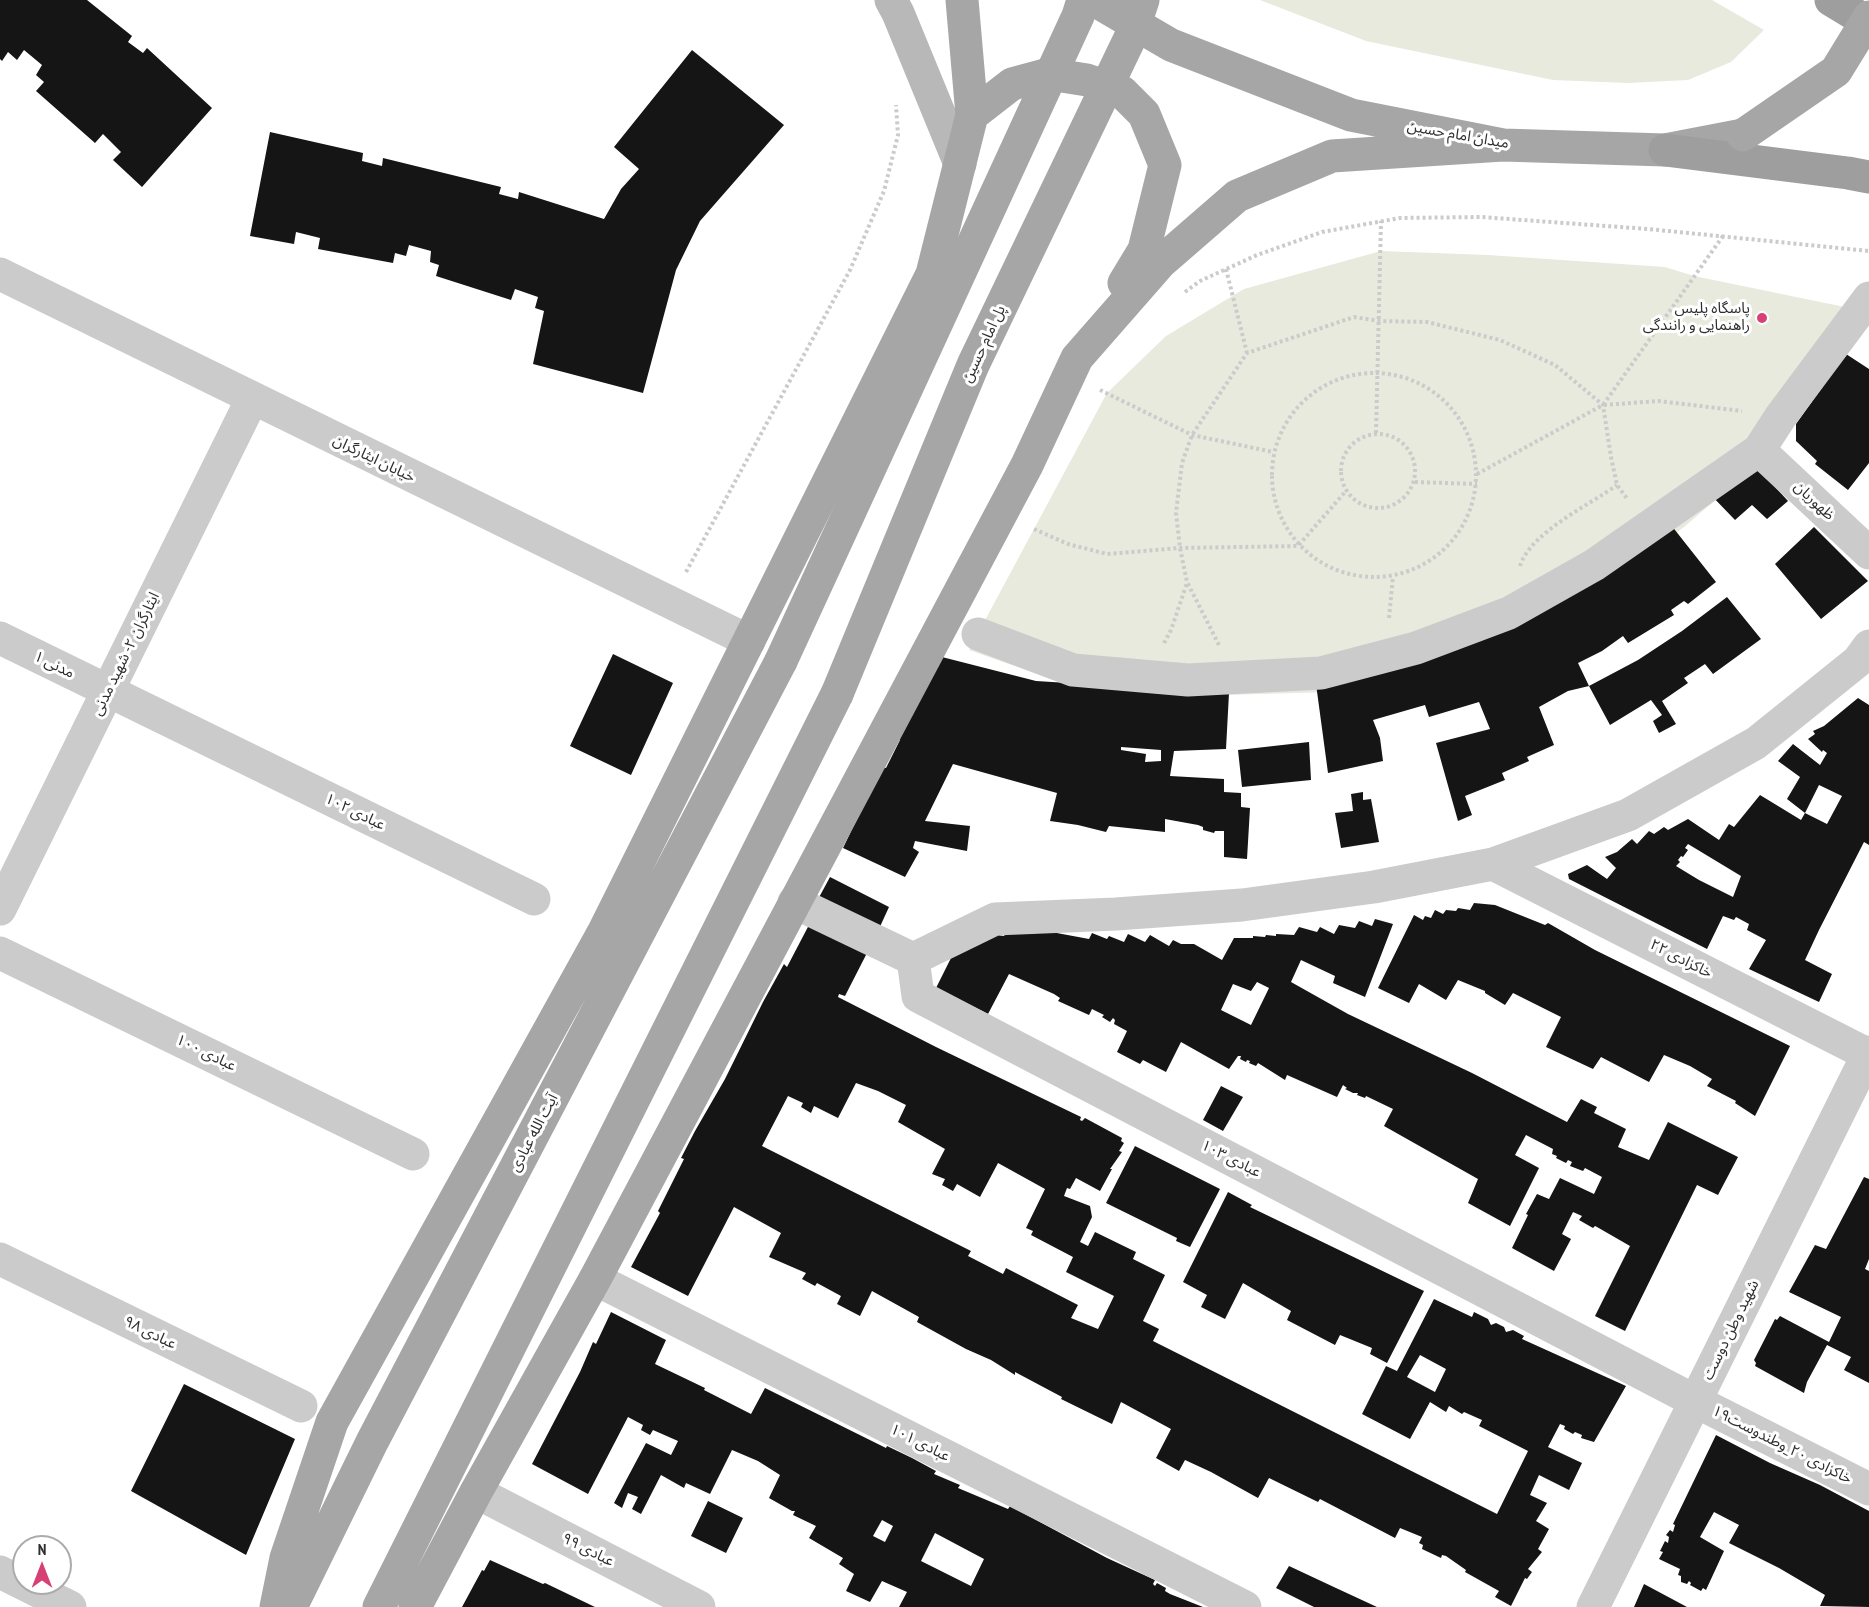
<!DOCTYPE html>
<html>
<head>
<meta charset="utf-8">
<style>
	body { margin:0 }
	#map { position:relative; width:1869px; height:1607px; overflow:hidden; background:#fff; font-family:"PT Sans Narrow",sans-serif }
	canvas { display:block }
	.north { position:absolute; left:12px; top:1535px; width:60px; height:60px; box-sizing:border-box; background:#fff; border:2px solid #ababab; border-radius:50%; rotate:0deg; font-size:16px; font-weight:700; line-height:24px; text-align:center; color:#2e2e2e }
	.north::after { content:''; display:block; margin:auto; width:21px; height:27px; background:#d64074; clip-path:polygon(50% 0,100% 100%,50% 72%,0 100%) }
</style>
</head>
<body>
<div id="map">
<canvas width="1869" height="1607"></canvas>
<div class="north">N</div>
</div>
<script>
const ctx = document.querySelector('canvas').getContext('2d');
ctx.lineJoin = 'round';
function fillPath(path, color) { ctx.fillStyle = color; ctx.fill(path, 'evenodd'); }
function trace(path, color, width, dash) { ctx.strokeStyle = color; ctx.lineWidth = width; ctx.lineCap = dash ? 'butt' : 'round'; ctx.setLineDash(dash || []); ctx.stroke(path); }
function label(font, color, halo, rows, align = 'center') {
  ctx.font = font + ' "PT Sans Narrow","Noto Sans Arabic",sans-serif'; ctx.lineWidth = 6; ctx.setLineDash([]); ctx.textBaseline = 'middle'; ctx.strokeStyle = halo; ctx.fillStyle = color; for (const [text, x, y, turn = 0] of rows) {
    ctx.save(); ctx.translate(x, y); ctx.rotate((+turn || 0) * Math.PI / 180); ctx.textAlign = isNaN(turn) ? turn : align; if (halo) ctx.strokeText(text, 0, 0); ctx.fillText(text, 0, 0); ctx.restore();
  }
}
const green = new Path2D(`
	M1260,0H1712L1764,30L1731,62L1688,80L1628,83L1553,80L1366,41Z
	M1381,251L1488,255L1665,267L1694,276L1869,312L1817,393L1783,442L1684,527L1604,585L1332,692L1188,696L1069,685L969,650L1107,393L1166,336L1244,289Z`);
const building = new Path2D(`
	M0,0H87L132,36L128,42L143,53L147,48L212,108L142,187L113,160L121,152L103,134L95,143L36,91L44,82L36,75L42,65L24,50L17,60L8,52L2,61L0,59Z
	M692,50L784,125L700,221L676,270L643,393L533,364L544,311L535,308L538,297L515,289L511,300L436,276L439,265L430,262L431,251L409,245L406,256L395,253L393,263L318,249L320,238L296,232L294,244L250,236L270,132L363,153L362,161L382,166L383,158L501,187L499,194L518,199L519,192L604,219L621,189L639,169L614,147Z
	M1846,354L1869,369V463L1848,490L1815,464L1817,461L1796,441V424Z
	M1754,464L1788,501L1767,519L1752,505L1735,520L1709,493Z
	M1671,525L1716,582L1688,604L1684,601L1671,610L1674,615L1628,643L1623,636L1602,651L1578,663L1589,686L1638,660L1682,631L1727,597L1761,639L1713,674L1705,664L1684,678L1688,683L1662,701L1676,724L1659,733L1653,721L1662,715L1651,700L1610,725L1589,686L1568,691L1539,707L1554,745L1527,757L1529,761L1502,773L1505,780L1465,796L1472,815L1458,821L1436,743L1490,729L1479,702L1429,717L1425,705L1373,720L1380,738L1383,761L1328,773L1316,684Z
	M1814,527L1868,581L1821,619L1775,564Z
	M613,654L673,683L631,775L570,746Z
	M938,656L1036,681L1229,693L1226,749L1174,751L1170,776L1224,779V792L1241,793V807L1250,808L1247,859L1224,857V831H1215L1214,833L1203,830V827L1198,825L1165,819V832L1109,826L1106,832L1078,825L1050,821L1057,793L953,764L925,821L970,826L967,851L915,841L913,848L919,852L905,877L843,848L882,767L886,768L900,740L894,736ZM1121,747L1161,750V761L1145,762L1146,754L1121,750Z
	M1858,698L1869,705V845L1864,842L1819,930L1805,960L1832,974L1819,1002L1749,969L1766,940L1747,930L1749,924L1736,917L1734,920L1723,916L1707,949L1569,879L1568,874L1587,865L1607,879L1616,868L1605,857L1617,852L1632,839L1637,844L1649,831L1654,834L1664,827L1668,830L1688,819L1719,840L1729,824L1734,827L1760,795L1801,820L1805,813L1787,799L1800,777L1778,761L1793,744L1820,765L1827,753L1823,750L1822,752L1808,739L1815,734L1813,731L1824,726ZM1819,785L1842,796L1827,824L1805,813ZM1688,844L1741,876L1733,897L1699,880L1676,866L1680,862L1678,860L1681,856L1683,857L1688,850L1685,848Z
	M1309,742L1311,780L1242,787L1238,750Z
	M1363,792V800L1371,799L1379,842L1341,848L1335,813L1353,811L1351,794Z
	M830,877L889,907L878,931L816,903Z
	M1474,903L1495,905L1545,925L1548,923L1595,950L1790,1046L1755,1116L1735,1103L1736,1101L1707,1086L1712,1079L1690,1066L1664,1055L1649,1082L1601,1057L1593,1069L1546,1047L1561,1017L1513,993L1505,1005L1485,993V991L1458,980L1446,1000L1419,984L1409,1003L1378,988L1414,915L1423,920L1425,916L1431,918L1435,910L1443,914L1446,910L1456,911L1458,908L1470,910Z
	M1375,919L1393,924L1365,997L1333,983L1335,976L1301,960L1291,982L1348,1014L1472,1073L1567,1122L1581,1099L1597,1107L1594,1113L1626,1129L1618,1147L1649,1160L1668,1122L1738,1157L1718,1195L1697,1185L1625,1331L1595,1316L1630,1246L1597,1227L1595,1226L1593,1228L1579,1220L1582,1216L1573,1212L1562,1234L1571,1239L1554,1271L1512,1248L1528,1215L1526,1214L1537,1194L1549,1199L1560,1178L1594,1194L1602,1177L1585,1168L1583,1171L1570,1166L1572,1162L1568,1160L1566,1163L1556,1158L1557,1156L1552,1154L1553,1149L1526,1135L1515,1155L1539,1168L1510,1226L1468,1203L1478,1179L1384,1126L1393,1109L1366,1096L1365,1098L1357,1095L1358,1093H1353L1345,1089L1347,1088L1343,1085L1337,1097L1287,1075L1285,1080L1258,1063L1256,1066L1249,1063L1250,1061L1247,1060L1246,1062L1240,1059L1241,1056H1238L1229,1069L1181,1042L1166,1072L1143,1060L1140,1064L1117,1052L1127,1031L1114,1024L1115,1020L1113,1018L1110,1022L1102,1017L1104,1015L1092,1009L1089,1015L1058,1001L1060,998L1054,994L1009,974L988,1014L936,988L956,948L988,934L1004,936L1007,931L1023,934L1046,931L1089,939L1092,933L1107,939L1109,936L1124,942L1128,934L1145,942L1150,935L1169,946L1173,940L1181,944H1194L1222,960L1234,938H1253V936L1265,937L1266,935L1276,936V934L1294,935L1299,927L1317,932L1320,927L1334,934L1339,925L1355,928L1359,921L1372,926ZM1257,982L1269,988L1251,1025L1221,1010L1233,984L1251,991Z
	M810,923L867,953L845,996L839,994L838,997L936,1047L1081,1117L1080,1120L1082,1121L1085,1118L1122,1138L1121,1141L1124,1143L1119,1151L1122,1152L1110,1169H1112L1100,1191L1076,1178L1070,1189L1067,1188L1064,1196L1090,1206L1092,1217L1080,1242L1088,1246L1095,1232L1136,1252L1133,1259L1165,1275L1143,1321L1159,1329L1153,1341L1497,1514L1528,1451L1479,1426L1482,1420L1464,1412L1462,1414L1449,1406L1446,1412L1430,1402L1410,1439L1362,1414L1386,1366L1397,1371L1434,1299L1472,1317L1474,1312L1488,1319L1491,1325L1496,1323L1504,1327L1506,1332L1513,1330L1524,1336L1522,1339L1626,1386L1594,1442L1581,1438L1582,1435L1575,1432L1573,1434L1564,1429L1565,1426L1560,1424L1548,1447L1582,1463L1569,1490L1539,1475L1530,1495L1547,1503L1536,1521L1549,1529L1538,1549L1542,1552L1528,1569L1532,1572L1527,1579L1525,1578L1511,1606L1495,1597L1499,1591L1465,1572L1466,1570L1446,1556L1442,1555L1441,1558L1422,1549L1423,1545L1419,1543L1422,1537L1400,1528L1395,1538L1320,1499L1318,1502L1269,1478L1258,1498L1211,1472L1185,1460L1179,1471L1156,1458L1171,1429L1121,1402L1112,1424L1061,1399L1062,1397L1015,1372V1375L991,1360L966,1349L917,1322L919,1317L872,1291L860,1316L837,1304L841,1296L817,1283L815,1286L802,1279L806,1273L769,1257L781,1233L734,1207L688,1296L631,1267L660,1213L658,1211L684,1159L681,1158L695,1131L725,1079L763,1002L784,964L787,967ZM856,1083L878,1091L906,1105L898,1122L945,1149L932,1174L945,1179L942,1185L953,1191L957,1184L980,1197L998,1163L1045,1189L1026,1228L1033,1231L1031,1235L1073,1257L1066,1272L1114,1296L1098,1329L1071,1318L1078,1305L1006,1268L1003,1274L968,1256L971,1251L762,1146L788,1096L803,1103L801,1107L811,1113L814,1106L838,1118ZM1420,1355L1446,1369L1435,1392L1407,1377Z
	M1221,1086L1243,1097L1223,1131L1203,1120Z
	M1135,1146L1220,1189L1190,1247L1176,1241L1177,1238L1175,1237L1106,1203Z
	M1864,1177L1869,1179V1259L1865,1269L1869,1271V1383L1844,1370L1851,1357L1827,1345L1807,1382L1804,1393L1755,1366L1756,1363L1754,1360L1775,1319L1777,1320L1780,1316L1829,1342L1841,1317L1789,1292L1815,1245L1826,1249Z
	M1228,1192L1252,1205L1250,1207L1424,1291L1387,1363L1370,1354L1372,1348L1340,1335L1335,1345L1287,1320L1291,1311L1243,1283L1225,1319L1201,1307L1207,1295L1183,1282Z
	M611,1312L666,1340L655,1364L705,1388L704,1390L751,1414L765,1388L886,1448L887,1446L912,1458L936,1471L934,1474L960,1485L958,1488L1008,1509L1010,1506L1107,1558L1155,1580L1153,1584L1155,1586L1157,1583L1166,1588L1165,1591L1170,1594L1203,1607H899L907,1592L882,1581L870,1602L846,1591L854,1574L839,1564L843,1558L809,1538L816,1526L793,1515L795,1511H792L769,1498L780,1475L758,1461L732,1450L710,1494L686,1483L684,1488L661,1475L641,1514L632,1509L638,1497L628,1493L622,1508L614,1503L646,1443L671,1455L678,1441L653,1430L650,1435L641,1430L643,1425L628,1417L588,1494L532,1464L580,1372L593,1342L596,1344ZM882,1520L893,1526L885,1542L873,1536ZM935,1533L984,1559L971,1586L921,1561Z
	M184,1384L295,1439L246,1555L131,1491Z
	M1716,1435L1770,1463L1820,1485L1869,1511V1607L1820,1606L1825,1595L1779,1568L1729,1543L1739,1525L1714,1512L1700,1537L1724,1551L1706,1590L1703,1588L1701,1591L1690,1585L1691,1583L1689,1581L1687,1584L1681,1582V1576L1678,1575L1680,1569L1659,1559L1663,1552L1660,1551L1665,1541L1668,1543L1669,1537L1666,1535L1670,1530L1673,1532L1675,1525L1673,1524Z
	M708,1501L743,1518L726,1553L691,1536Z
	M490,1560L543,1584L545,1583L595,1607H462L482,1570L484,1571Z
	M1289,1566L1336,1588L1377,1607H1314L1276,1588Z
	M1644,1584L1687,1607H1634Z`);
const path = new Path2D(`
	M1226,269L1247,353
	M1185,292L1200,281L1257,255L1322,232L1400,218L1481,217L1648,229L1869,251
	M1272 475a102 102 0 1 1 204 0a102 102 0 1 1-204 0Z
	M1100,390L1192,435L1273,452
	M1604,405L1658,401L1742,411
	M1376,433L1381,221
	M1341 471a37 37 0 1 1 74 0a37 37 0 1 1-74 0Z
	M1477,474L1603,405L1723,236
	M1415,482L1477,484
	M1034,529L1068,544L1107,554L1180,548L1298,546L1346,491
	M1520,566C1531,532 1588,506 1617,485
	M686,572L850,270L884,191L898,135L896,105
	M1389,618L1393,577
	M1164,643L1171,630L1187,583
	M1219,645L1187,582L1180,548L1176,513L1182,463L1192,435L1247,353L1354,317L1379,321L1427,322L1500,340L1555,365L1603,405L1611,457L1617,485L1628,500`);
const minor = new Path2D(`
	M1759,450L1869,553
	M978,634L1073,670L1188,680L1321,673L1416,648L1509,613L1594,565L1759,450L1781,416L1869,298
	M0,638L534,899
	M1493,864L1869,1055
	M794,902L913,959
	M0,909L252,399
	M0,953L413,1154
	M913,959L918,996L1695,1401L1869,1489
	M913,959L995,919L1116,914L1242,905L1374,887L1493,864L1628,815L1756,743L1858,661L1869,646
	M0,1259L301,1406
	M595,1279L1245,1607
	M476,1492L699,1607
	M0,1572L70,1607
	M1593,1607L1869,1052`);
const tertiary = new Path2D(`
	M0,274L749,641`);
const secondary = new Path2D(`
	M891,0L898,13L960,164`);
const primary = new Path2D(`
	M1094,0L1171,45L1351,115L1503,145L1665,150L1743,135
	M972,115L1012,84L1049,74L1087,80L1122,92L1144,114L1165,165L1144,250L1124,283
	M276,1607L286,1558L332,1422L603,933L932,274L972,115L962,0
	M291,1607L372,1442L781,661
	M379,1607L837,694
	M415,1607L476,1492L595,1279L1027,465L1077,358L1161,262L1237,196L1332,156L1503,145`);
const trunk = new Path2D(`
	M1831,0L1869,23
	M1665,150L1848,173L1869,177`);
const primaryBridge = new Path2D(`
	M1743,135L1836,71L1869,17
	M781,661L1078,16L1083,0
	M837,694L973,365L1131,36L1143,0`);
const markers = [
	[1762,318,6,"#d64074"]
];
const streetNames = [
	["میدان امام حسین",1458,135,10],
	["پل امام حسین",984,344,-65],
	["خیابان ایثارگران",374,459,26],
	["ظهوریان",1814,501,43],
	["ایثارگران ۲- شهید مدنی",126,654,-64],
	["مدنی ۱",54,665,26],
	["عبادی ۱۰۲",355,812,26],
	["خاکزادی ۲۲",1681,959,27],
	["عبادی ۱۰۰",206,1053,26],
	["آیت الله عبادی",534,1133,-62],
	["عبادی ۱۰۳",1231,1159,27],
	["شهید وطن دوست",1731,1330,-64],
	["عبادی ۹۸",150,1333,26],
	["عبادی ۱۰۱",920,1443,27],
	["خاکزادی ۲۰_وطندوست۱۹",1782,1445,27],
	["عبادی ۹۹",588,1550,27]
];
const poiNames = [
	["پاسگاه پلیس",1750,309],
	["راهنمایی و رانندگی",1750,326]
];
fillPath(green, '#e8eadd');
fillPath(building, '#151515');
trace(path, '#cbcbcb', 4, [3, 3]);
trace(minor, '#cbcbcb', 33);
trace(tertiary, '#cbcbcb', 33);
trace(secondary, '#b8b8b8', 33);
trace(primary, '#a6a6a6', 33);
trace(trunk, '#9e9e9e', 33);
trace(primaryBridge, '#a6a6a6', 33);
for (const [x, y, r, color] of markers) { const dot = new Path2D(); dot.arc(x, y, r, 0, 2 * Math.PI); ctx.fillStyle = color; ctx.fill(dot); trace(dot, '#fff', 2); }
label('15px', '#2e2e2e', '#fff', streetNames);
label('15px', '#2e2e2e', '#fff', poiNames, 'right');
</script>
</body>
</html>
